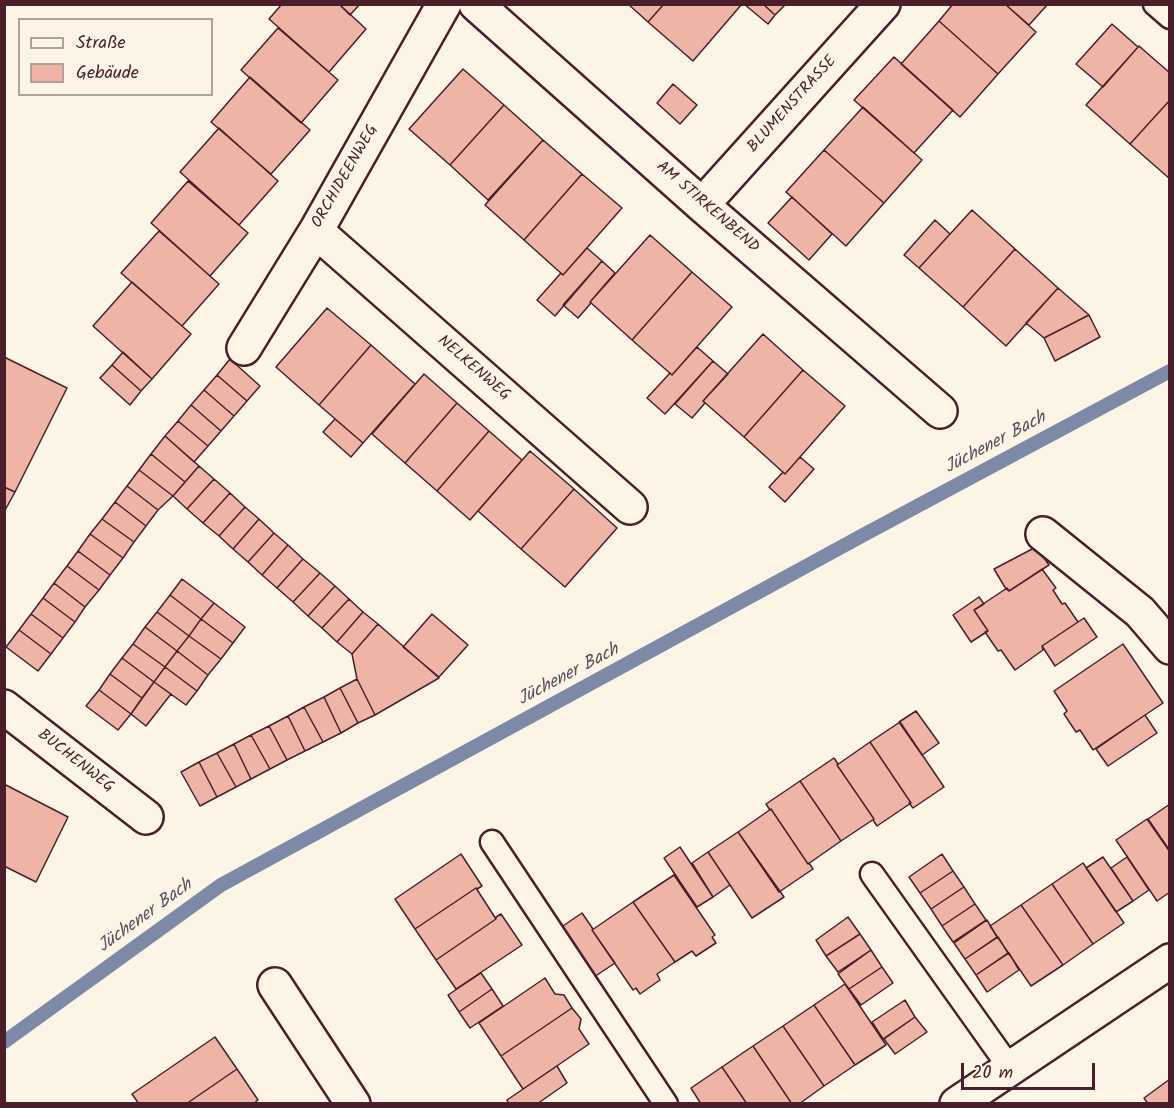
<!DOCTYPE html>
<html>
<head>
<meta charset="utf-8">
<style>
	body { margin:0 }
	#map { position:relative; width:1174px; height:1108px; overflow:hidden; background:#fcf5e5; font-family:Kalam,sans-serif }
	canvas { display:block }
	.frame { position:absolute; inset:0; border:6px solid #4a1f2b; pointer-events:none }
	.legend { position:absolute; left:18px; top:18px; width:195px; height:78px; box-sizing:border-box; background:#fcf5e5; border:2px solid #b59f9b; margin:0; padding:8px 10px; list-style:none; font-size:18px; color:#4a1f2b }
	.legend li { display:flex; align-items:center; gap:12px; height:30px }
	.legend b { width:30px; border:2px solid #b59f9b }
	.scale { position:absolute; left:961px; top:1063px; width:134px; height:27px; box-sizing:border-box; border:3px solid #4a1f2b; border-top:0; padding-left:8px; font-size:18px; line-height:21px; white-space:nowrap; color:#4a1f2b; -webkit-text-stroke:4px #fcf5e5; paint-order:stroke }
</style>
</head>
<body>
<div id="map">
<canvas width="1174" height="1108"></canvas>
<div class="frame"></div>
<ul class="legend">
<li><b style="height:8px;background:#fcf5e5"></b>Straße</li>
<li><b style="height:16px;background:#eeb5a7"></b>Gebäude</li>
</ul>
<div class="scale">20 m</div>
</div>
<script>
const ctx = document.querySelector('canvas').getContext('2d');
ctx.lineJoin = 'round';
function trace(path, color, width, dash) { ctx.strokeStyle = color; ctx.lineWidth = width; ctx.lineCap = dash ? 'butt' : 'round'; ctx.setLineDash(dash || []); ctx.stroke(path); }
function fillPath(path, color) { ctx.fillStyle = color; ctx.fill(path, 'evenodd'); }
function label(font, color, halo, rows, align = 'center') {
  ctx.font = font + ' Kalam,sans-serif'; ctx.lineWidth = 5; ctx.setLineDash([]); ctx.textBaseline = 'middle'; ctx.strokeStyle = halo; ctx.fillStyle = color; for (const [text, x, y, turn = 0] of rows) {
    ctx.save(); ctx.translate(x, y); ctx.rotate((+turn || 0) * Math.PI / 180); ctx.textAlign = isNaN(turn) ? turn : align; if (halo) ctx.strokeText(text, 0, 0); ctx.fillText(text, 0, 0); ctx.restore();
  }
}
const stream = new Path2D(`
	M4,1042L221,885L867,533L1170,371`);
const building = new Path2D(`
	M282,4H339L366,29L329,72L269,19Z
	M339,4H360L350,15Z
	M628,4H664L648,22Z
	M664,4H742L693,61L648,22Z
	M744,4H763L775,15L768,24Z
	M763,4H783L784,6L775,15Z
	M953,4H1005L1036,32L998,74L939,21Z
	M1005,4H1048L1029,25Z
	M939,21L998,74L960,117L901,64Z
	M1112,24L1138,47L1103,87L1076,64Z
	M278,28L338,80L301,123L241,70Z
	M1139,46L1170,73V100L1130,144L1086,105Z
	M894,57L953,110L914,153L854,100Z
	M463,69L504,105L450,165L409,129Z
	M250,77L310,130L271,174L211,122Z
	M673,84L697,105L680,124L657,103Z
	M1170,100V179L1130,144Z
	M504,105L543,140L488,200L450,165Z
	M863,107L922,160L884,203L824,150Z
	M219,128L278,181L239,225L180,172Z
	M543,140L582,174L524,240L485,205Z
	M824,150L884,203L846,246L786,192Z
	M582,174L622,208L563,275L524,240Z
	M188,181L248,233L210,276L151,223Z
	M792,197L832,234L809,260L768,223Z
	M972,210L1015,249L963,307L919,268Z
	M935,220L950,234L919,268L904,255Z
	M159,231L219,284L182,326L121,273Z
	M650,235L692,272L632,340L590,302Z
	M587,248L602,261L555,316L537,300L561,273L563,275Z
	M1015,249L1058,288L1006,346L963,307Z
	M602,261L615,273L590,302L591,303L578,318L563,305Z
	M692,272L732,307L672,375L632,340Z
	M132,282L191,334L152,379L93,326Z
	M1058,288L1089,315L1044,338L1026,323Z
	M327,308L371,345L319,405L276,367Z
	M1089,315L1100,337L1055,361L1044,338Z
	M763,334L803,370L744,437L703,401Z
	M371,345L415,384L363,443L319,405Z
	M697,347L713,361L665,414L647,398L670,373L672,375Z
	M123,352L152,379L141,391L112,365Z
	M4,357L67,388L15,492L4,487Z
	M230,359L260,386L247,401L217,375Z
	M713,361L728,374L703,401L705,403L692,418L675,404Z
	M112,365L141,391L130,405L100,378Z
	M803,370L845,406L785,474L744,437Z
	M424,374L457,403L405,463L372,434Z
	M217,375L247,401L234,416L204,390Z
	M204,390L234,416L221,431L191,405Z
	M457,403L489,431L437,491L405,463Z
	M191,405L221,431L208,446L178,421Z
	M335,419L363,443L351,457L323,432Z
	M178,421L208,446L194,462L165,436Z
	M489,431L522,460L470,520L437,491Z
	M165,436L199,466L185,482L151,454Z
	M530,451L574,489L521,549L478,511Z
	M151,454L185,482L173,496L139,470Z
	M800,457L814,469L785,502L769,487L783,472L785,474Z
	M199,466L214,479L187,509L173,496Z
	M139,470L173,496L158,510L127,486Z
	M214,479L230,493L203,523L187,509Z
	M127,486L158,510L146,526L115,502Z
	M4,487L15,492L4,512Z
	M574,489L617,528L565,587L521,549Z
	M230,493L245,507L219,536L203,523Z
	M115,502L146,526L134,542L102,519Z
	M245,507L259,519L233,549L219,536Z
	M102,519L134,542L123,558L90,534Z
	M259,519L274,533L248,562L233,549Z
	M274,533L288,545L262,575L248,562Z
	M90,534L123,558L110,575L78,551Z
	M288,545L303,559L277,588L262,575Z
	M1036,547L1049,565L1009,591L1006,589L994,569Z
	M78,551L110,575L99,590L67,566Z
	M303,559L320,573L293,602L277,588Z
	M67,566L99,590L85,607L54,583Z
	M1042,569L1056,588L1053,590L1062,604L1065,603L1078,622L1042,646L1043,650L1015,670L1001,650L998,651L985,632L988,631L974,610L1007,588L1009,591Z
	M320,573L335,586L308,616L293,602Z
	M182,579L214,603L201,619L170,595Z
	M54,583L85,607L75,622L43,598Z
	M335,586L349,599L322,628L308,616Z
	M170,595L201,619L189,636L157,612Z
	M979,597L984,604L974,610L988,631L971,642L953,615Z
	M43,598L75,622L63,638L31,614Z
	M349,599L363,612L337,642L322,628Z
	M214,603L245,627L233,643L201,619Z
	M157,612L189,636L177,651L145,627Z
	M363,612L378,624L352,654L337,642Z
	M31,614L63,638L51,654L19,630Z
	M432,614L468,645L439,677L403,647Z
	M1084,618L1097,637L1055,666L1042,646Z
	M201,619L233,643L221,659L189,636Z
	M378,624L439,678L375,715L357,679L352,654Z
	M145,627L177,651L165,667L133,644Z
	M19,630L51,654L38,671L6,647Z
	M189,636L221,659L208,675L177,651Z
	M133,644L165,667L154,682L122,658Z
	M1123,644L1163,703L1093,750L1080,730L1076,732L1064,714L1067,711L1054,691Z
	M177,651L208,675L197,691L165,667Z
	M122,658L154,682L142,698L110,674Z
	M165,667L197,691L186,705L154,682Z
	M110,674L142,698L131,714L99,690Z
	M357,679L375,715L358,723L340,688Z
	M154,682L171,694L146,726L131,714Z
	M340,688L358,723L341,733L324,697Z
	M99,690L131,714L118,730L86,706Z
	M324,697L341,733L323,742L304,707Z
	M304,707L323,742L305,751L288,716Z
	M916,711L939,743L922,755L899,722Z
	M1145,715L1157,733L1108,766L1096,749Z
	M288,716L305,751L287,760L269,726Z
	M900,722L944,787L913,808L909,803H911L870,742Z
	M269,726L287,760L270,769L251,735Z
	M251,735L270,769L251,779L234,744Z
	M870,742L911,803L877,826L873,820L874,819L837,765Z
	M234,744L251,779L236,787L217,753Z
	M217,753L236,787L217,797L199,762Z
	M834,758L838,764L837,765L874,819L841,841L800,781Z
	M199,762L217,797L200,806L181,772Z
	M800,781L841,841L808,864L771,809L770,810L766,804Z
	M4,784L68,817L36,882L4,866Z
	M1170,804V851L1148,819Z
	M771,809L808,864L809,863L813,869L779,892L738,832Z
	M1147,819L1170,852V892L1157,901L1116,840Z
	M738,832L784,897L752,918L708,852Z
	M680,847L713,897L697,907L664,858Z
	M708,852L730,885L713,897L692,863Z
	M461,854L482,886L477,889L476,888L415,929L395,899Z
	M942,854L953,871L920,893L909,877Z
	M1103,857L1133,901L1116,912L1086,868Z
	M1127,857L1149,890L1133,901L1111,868Z
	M1083,863L1124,923L1093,944L1052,884Z
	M953,871L964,887L931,909L920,893Z
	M674,875L715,935L712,937L716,943L696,956L692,951L675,962L633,902Z
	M1052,884L1093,944L1063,965L1021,905Z
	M964,887L975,904L942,926L931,909Z
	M476,888L496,919L436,960L415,929Z
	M633,902L675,962L657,974L660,980L640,994L636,988L633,990L592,930Z
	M975,904L986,920L953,942L942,926Z
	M1021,905L1063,965L1031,986L990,926Z
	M582,913L593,929L592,930L615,963L594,977L560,928Z
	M501,914L522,945L456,989L436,960L496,919V917Z
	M848,917L860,934L826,956L816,940Z
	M987,920L997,937L965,959L954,943Z
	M860,934L871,950L838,972L826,956Z
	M998,937L1008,953L976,975L965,959Z
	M871,950L882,967L849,989L838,974Z
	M1009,953L1019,970L987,992L976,975Z
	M882,967L893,983L861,1005L849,989Z
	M481,973L492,989L459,1012L448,995Z
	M545,978L555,994L564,995L572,1008L501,1056L479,1023Z
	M845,984L886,1045L855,1065L814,1005Z
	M492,989L503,1006L470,1028L459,1012Z
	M905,1000L915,1017L883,1039L872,1022Z
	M814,1005L855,1065L824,1086L783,1026Z
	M572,1008L581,1019L579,1029L589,1044L523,1089L501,1056Z
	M915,1017L927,1032L895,1054L884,1039Z
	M783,1026L824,1086L799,1104H792L753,1046Z
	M215,1037L237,1069L186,1104H139L132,1094Z
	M753,1046L792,1104H747L722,1067Z
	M557,1066L567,1083L537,1104H509L507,1100Z
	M722,1067L747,1104H701L691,1088Z
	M237,1069L258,1100L253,1104H186Z
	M1170,1079V1103L1148,1104L1144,1098Z`);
const lane = new Path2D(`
	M1155,4L1170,17
	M492,842L666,1104
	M872,874L1010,1068`);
const street = new Path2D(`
	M476,4L702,205L940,411
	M702,205L883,4
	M316,231L630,507
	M244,348L316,231L444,4
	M1043,534L1140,612L1170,647
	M4,707L146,817
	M275,985L353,1104
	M957,1104L1170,961`);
const streetNames = [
	["BLUMENSTRASSE",793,105,-48],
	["ORCHIDEENWEG",346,177,-60],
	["AM STIRKENBEND",707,208,41],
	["NELKENWEG",473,369,41],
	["BUCHENWEG",75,762,38]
];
const waterNames = [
	["Jüchener Bach",996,444,-28],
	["Jüchener Bach",569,676,-28],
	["Jüchener Bach",146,917,-36]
];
trace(stream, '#7c8aa8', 14);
fillPath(building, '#eeb5a7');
trace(building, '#4a1f2b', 1.5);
trace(lane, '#4a1f2b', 27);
trace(street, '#4a1f2b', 38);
trace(lane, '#fcf5e5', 22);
trace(street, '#fcf5e5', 33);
label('16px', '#4a1f2b', '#fcf5e5', streetNames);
label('italic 18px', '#5f4c5f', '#fcf5e5', waterNames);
</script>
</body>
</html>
